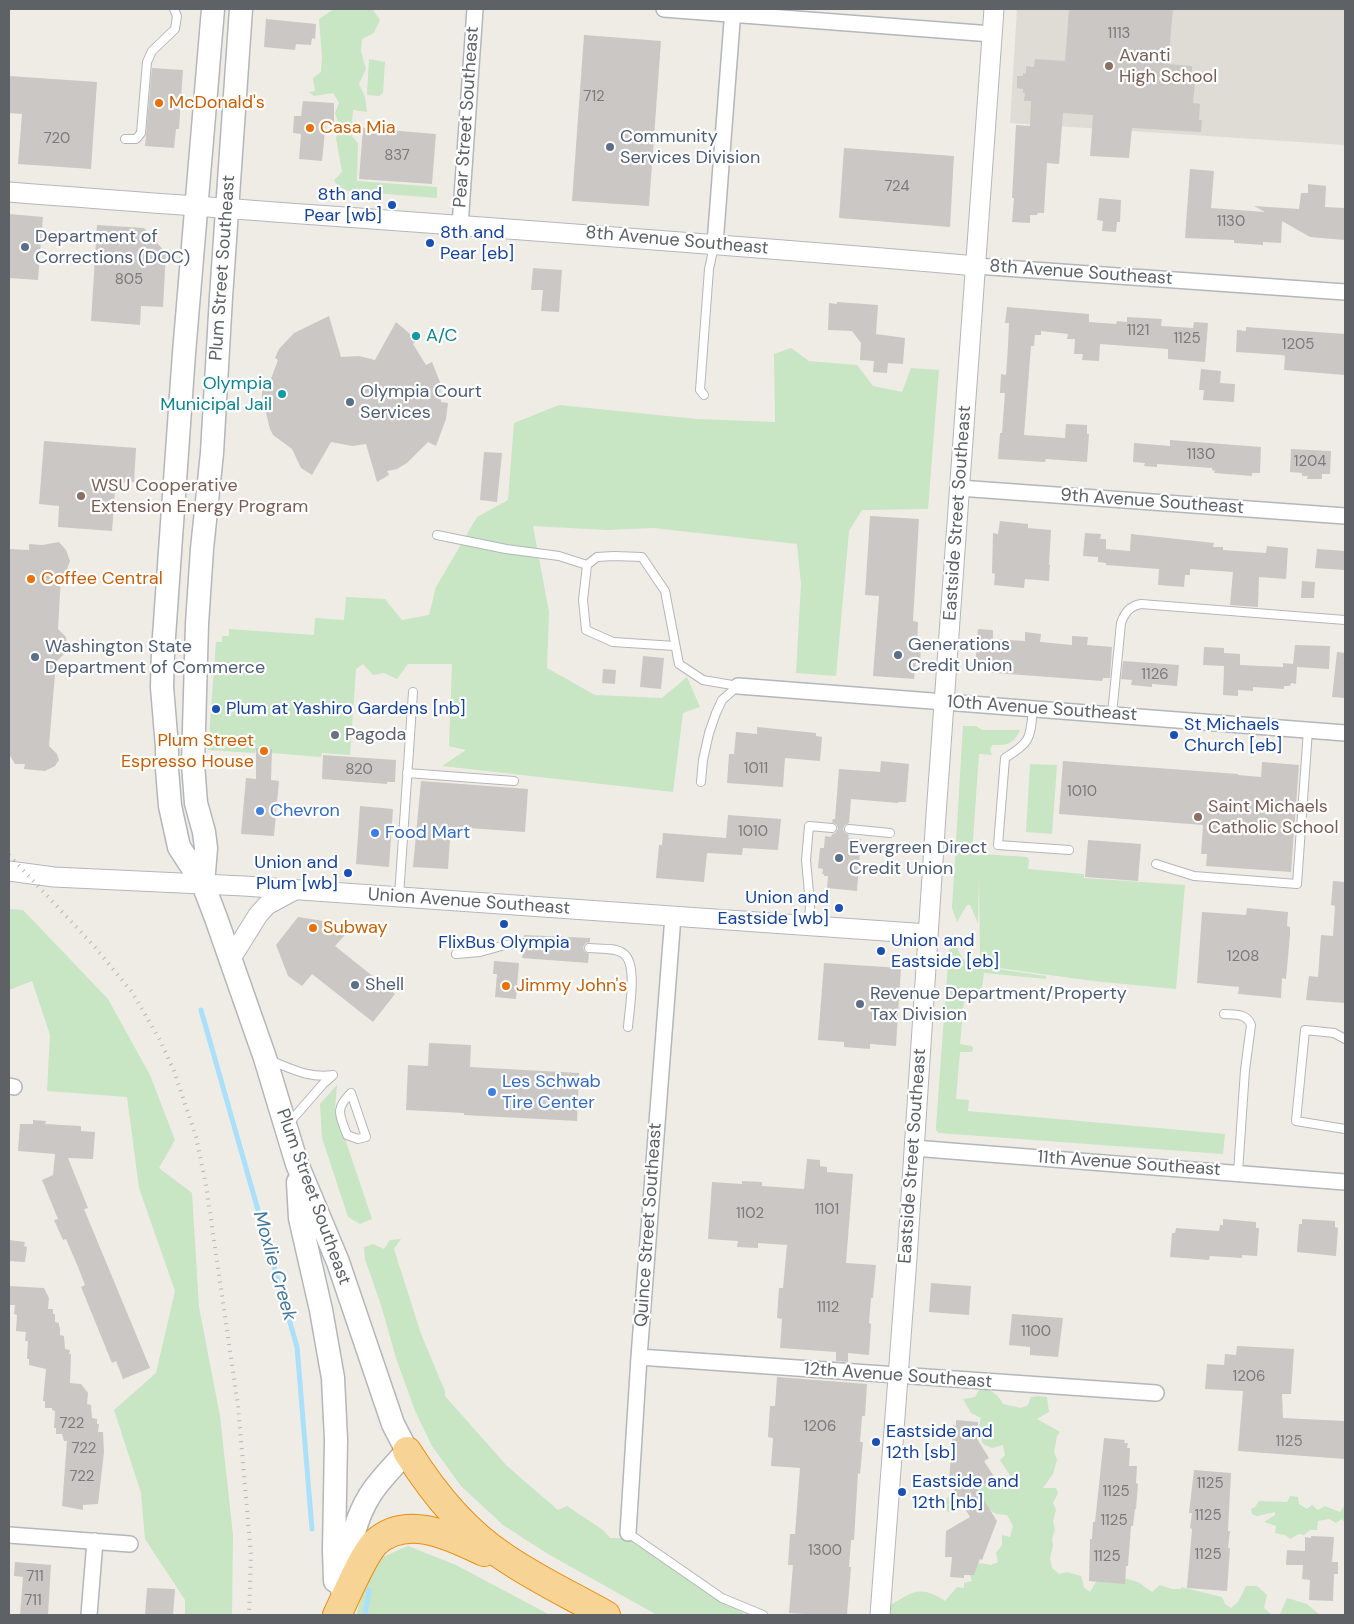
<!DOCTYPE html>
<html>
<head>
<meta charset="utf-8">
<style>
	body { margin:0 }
	#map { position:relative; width:1354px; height:1624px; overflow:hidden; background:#efece6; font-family:"DM Sans",sans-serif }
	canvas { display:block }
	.frame { position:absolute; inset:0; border:10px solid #5e6266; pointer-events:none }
</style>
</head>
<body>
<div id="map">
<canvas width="1354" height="1624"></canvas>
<div class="frame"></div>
</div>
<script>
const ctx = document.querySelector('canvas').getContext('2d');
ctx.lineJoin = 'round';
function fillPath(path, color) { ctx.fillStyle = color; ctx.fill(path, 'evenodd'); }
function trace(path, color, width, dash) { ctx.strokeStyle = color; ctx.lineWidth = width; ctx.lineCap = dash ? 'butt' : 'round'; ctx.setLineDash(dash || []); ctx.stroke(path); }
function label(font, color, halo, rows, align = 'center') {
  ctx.font = font + ' "DM Sans",sans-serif'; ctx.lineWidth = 4.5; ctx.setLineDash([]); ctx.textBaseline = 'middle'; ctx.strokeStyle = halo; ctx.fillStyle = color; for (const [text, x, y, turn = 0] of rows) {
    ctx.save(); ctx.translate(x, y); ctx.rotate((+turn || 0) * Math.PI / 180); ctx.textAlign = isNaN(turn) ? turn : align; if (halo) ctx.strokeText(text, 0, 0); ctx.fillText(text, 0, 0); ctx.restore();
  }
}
const education = new Path2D(`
	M1017,9H1345V145L1010,123Z`);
const green = new Path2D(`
	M334,9L373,10L380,20L374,33L362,39L361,51L366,69L359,84L365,97L367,112L353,110L351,135L358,143L357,181L437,187V198L348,191L338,186L334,180L342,172L336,138L339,126L335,113L339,103L333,93L314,96L309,92L315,91L313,78L321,72L322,57L319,19Z
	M369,59L385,62L383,93L379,96L367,95Z
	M791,348L809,361L857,365L873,386L902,392L911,368L939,370L928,509L862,510L849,531L836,676L796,673L801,584L797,544L653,528L607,530L533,526L549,612L547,668L595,695L662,698L687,677L700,707L683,713L673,792L442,766L466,750L449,746L452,664H408L397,679L384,673L373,675L363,664L356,669L350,755L322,753L321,757L271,753V749L256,748L255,753L208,750L216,642H222V636H229V629L314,635L315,618L344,620L346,597L385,599L402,620L429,615L436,587L477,517L508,500L514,423L559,405L697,419L775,422L774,354Z
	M963,726H976L982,730H1020C1013,745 1008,745 992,745L990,750L992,755L979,754L972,854H978L979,856L982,854L1027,857L1029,860L1028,869L1084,874V878L1185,885L1176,989L1093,981L991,967L980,958L979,877L978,923L970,905H967L957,922L952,908Z
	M1030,764L1057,765L1052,834L1026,832Z
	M9,909L23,910L108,999L150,1075L175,1140L159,1168L192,1193L199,1307L220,1416L233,1535L232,1615H185V1600L145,1539L141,1493L114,1410L156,1373L175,1291L139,1188L127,1097L47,1091L50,1035L32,981L9,990Z
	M957,947C960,955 963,961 972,964L973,959L978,958L990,968L1046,976V979L984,973L982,989L979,991L965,990L960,1044L972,1046L973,1048L972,1052H960L956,1099L969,1100L968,1111L1225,1134L1223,1154L939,1133L936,1130V1126L949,950L952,948Z
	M337,1085L335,1109L372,1219L360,1224L348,1217L322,1138L320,1104Z
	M401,1239L394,1249L421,1334L445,1391V1396L507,1466L558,1510L567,1506L603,1530L610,1538H626L738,1609L745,1615H657L548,1554L503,1525L461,1486L432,1446L415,1411L396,1358L381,1305L365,1259L364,1247L373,1244L384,1249L390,1240Z
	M980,1388C992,1389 997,1394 1003,1404L1021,1408L1028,1405L1031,1397L1038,1396L1047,1397L1049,1412L1037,1419L1060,1432L1057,1436L1054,1452L1057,1460L1053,1474L1043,1488H1056L1058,1493L1053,1503L1056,1510L1053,1521L1055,1530L1052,1539L1053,1546L1050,1558L1052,1568L1059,1574L1067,1572L1081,1576L1084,1587L1090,1592L1102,1572L1138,1582L1152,1592L1160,1585L1172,1589H1181V1587L1222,1597L1225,1604L1231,1608L1238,1602L1246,1586H1257L1267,1595L1264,1608L1272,1615H885L886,1608C910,1594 918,1583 945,1601L957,1587L964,1588V1583L972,1581L969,1572L980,1563L991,1565L998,1562L996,1553L1002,1545V1535L1010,1537L1013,1526L1007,1515L996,1514L989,1509L965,1503L957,1507L954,1513L948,1512L945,1504L947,1498L954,1495L958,1503L964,1500L978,1485H991L997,1482L1005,1487L1011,1477L1000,1460L1005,1455L1003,1445L992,1448L983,1444L978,1431L981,1418L971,1413L963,1399L975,1397Z
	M1290,1496L1298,1497L1299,1504L1307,1509L1312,1505L1318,1510L1325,1506L1340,1512L1345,1505V1523L1342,1519L1336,1523L1329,1519L1318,1521L1317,1530H1310L1304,1535L1299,1534L1290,1539L1285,1535L1275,1533L1276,1526L1264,1522L1275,1515V1512L1257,1516L1252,1514L1251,1509L1255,1507L1259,1501L1287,1502Z
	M408,1546L456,1565L550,1615H356L373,1561Z
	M1287,1598L1307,1604L1320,1615H1282L1280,1614Z`);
const stream = new Path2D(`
	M201,1010L297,1347L312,1529
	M365,1615L369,1590`);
const building = new Path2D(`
	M1069,9H1173L1168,64L1192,66V72H1196L1193,103L1200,104L1199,120H1202L1201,132L1132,128L1129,158L1090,156L1093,115L1063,113L1059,164L1047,163L1044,213H1038L1037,215H1030V223L1012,222L1014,198H1012L1016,125L1030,126L1031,101H1024L1025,93H1023V89L1017,88V76H1023V73L1026,74V66L1034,67L1035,59L1065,61Z
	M266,19L316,24L315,39L312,38L311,45L296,44L295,50L264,47Z
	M584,35L661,41L649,206L572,201Z
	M152,68L183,70L179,129H176L174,148L145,146Z
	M9,76L97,82L91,169L18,164L22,114L9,113Z
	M303,101L334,103V122L326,121L322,161L299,159L301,134L293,133L294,116H301Z
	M363,128L436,134L432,184L359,179Z
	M844,148L954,156L950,227L839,218Z
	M1190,169L1214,171L1211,208L1265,212L1254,206L1299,209L1301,193H1308V184L1326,186L1325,207L1345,208V240L1310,237L1282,221L1281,243L1263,242V245L1234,243V240L1185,238Z
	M1099,198L1121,200L1120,222H1117L1116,232L1102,231L1103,221L1097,220Z
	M9,214L43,217L38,280L9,278Z
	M97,225L144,228L166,253L163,307L141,306L140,325L91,321Z
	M533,268L562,270L559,312L541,311L543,290H531Z
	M837,302L878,305L876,334L905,338L903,364L888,363L887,373L873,372L874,361L860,360L861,343L852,331L828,330L829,303L837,304Z
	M1007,307L1089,314V322L1116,324L1117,321L1127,322V317L1162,319L1161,326L1193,328L1194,322L1208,323L1205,362L1168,359V349L1100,344L1099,361L1082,360L1083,354H1074L1075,339H1067L1068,334L1041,331V335H1035L1034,346H1031L1024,435L1065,438L1066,424L1087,425V434H1089L1087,462L1046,459L1045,462L998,459L1000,433H1002L1005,393H1000L1001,374L1006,375L1008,346L1009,323H1005Z
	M329,316L341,357L359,356L375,360L396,322L417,340L413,344L426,365L432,362L440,382L441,402L448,403L446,419L436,446L428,442L407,463L397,469L387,471L389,475L377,482L366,444L352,446L331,442L312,475L301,468L292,449L273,435L270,429L262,397V389L263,382L269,384L278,360L275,358L279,349L294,333Z
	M1246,327L1345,334V375L1284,370L1285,356L1282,355L1236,352L1237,330L1246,331Z
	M1201,369L1221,371L1220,383L1235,384L1234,402L1203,400L1204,390H1199Z
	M1170,440L1261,447L1260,473H1252V476L1214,473L1215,471L1212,470V468L1157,464V467L1144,466L1145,463L1133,462L1134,443L1170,446Z
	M44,441L136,448L134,482L126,481L115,492L112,531L58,527L59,506L39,504Z
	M1291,449L1331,451L1330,474H1322V479H1307L1308,476H1302V473L1290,472Z
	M484,452L502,453L497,502L480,500Z
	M870,516L919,519L913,621L918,622L917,648L921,649L920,662L916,661L914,679L873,676L879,596L865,595Z
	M1000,521L1028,524V528L1051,530L1049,565H1050L1049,581L1025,579L1024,588L994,585L995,574L992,573L993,533L998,534Z
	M1085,533L1101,534L1100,539H1106V549L1130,551L1131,534L1214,543L1213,547H1223V550L1266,553L1267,546L1288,548L1286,579L1259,577L1258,607L1230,605L1233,572L1190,569V575H1185L1184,587L1158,585L1159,569L1106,565V563L1098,562V557L1083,556Z
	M59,542L66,550L70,561L66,572L61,576L58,629L66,637L67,647L63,655L56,662L49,746L57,754L59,760L55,766L45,771L24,769L25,764H15L9,754V549L29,550V544L42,545Z
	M1317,549L1345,551V570L1315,568Z
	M1302,581L1315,582L1314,598H1301Z
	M978,629L993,630V639L1025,641V632L1041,634L1040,642L1072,645V636L1088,637L1087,645L1112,647L1110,678H1103L1102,681L982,672V669H975Z
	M1295,645L1330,646L1329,669L1297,667L1296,684L1291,683L1290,686H1284V689L1253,687V691L1238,690V696L1223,695L1224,666L1203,665L1204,647L1224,648V653L1240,654V665L1283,667V663L1293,664Z
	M1337,652L1345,653V698L1332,697Z
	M643,656L664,658L661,689L640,687Z
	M1123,661L1179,665L1177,686L1152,684V687L1131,685L1132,680L1121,679Z
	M603,669L616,670L615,684L602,683Z
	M757,727L816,733V736L822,737L820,761L785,758L783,787L727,783L729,754H734L736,732L757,734Z
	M256,748L272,749L271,780L279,781L274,836L241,834L246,778L256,779Z
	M323,755L396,760L395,782H387V784L322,779Z
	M881,761L909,764L906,802H898V803L851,799L849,823L845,825L843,829L845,833L849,835L848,838L861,839L857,891L827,888L828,876H824V874H822L823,869L818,868L820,848H824L825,836L831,837L832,834L835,833L838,829L837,825L832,822L833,819H835L839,769L880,772Z
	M1063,761L1238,774V775L1261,777L1262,762L1299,765L1291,872L1206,866L1207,854H1201L1203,825L1059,814Z
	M421,781L528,789L525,832L454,827L453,839H450L448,869L413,867Z
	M360,806L393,809L389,867L356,864Z
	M728,815L781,819L778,850L743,848L742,855L707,853L704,882L656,878L659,845H662L663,833L726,838Z
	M1088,840L1141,844L1138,881L1085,877Z
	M1333,881L1345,882V1003L1306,1000L1309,976L1318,977L1321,935L1333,936L1335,906L1331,905Z
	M1247,908L1288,912L1287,926L1290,927V935L1286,979L1282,978L1281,998L1238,994L1239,987L1197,983L1202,912L1246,915Z
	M298,917L330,922L345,935L335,946L395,994L373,1022L312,974L302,986L288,976L276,945Z
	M524,935L590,938V942L586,943L583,947L584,951L589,954L588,963L522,958L524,949L528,947L530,943L528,939L524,937Z
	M494,961L519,963L516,999L495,997L497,974H493Z
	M824,963L901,968L896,1046L870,1044V1049L844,1047V1042L818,1040Z
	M429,1043L471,1045L470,1067L579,1073L577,1121L464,1115V1113L406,1110L408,1065L428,1066Z
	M33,1120L46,1121L45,1124L81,1126V1131L95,1132L93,1159L68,1158L88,1208L84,1209L150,1368L123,1379L116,1361L112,1363L81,1287L85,1285L78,1267L66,1239L63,1240L54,1220L58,1219L42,1180L53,1175L55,1154L18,1151L20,1124H33Z
	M807,1159L820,1160V1166L827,1167V1172L853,1174L846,1263L876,1265L873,1298H871L869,1323L871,1324L869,1355L848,1353V1362L836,1361V1352L780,1348L782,1319L777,1318L779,1288H783L787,1245L758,1243V1248L737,1247L738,1241L708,1239L712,1182L742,1184V1181L762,1182V1186L804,1189Z
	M1223,1219L1256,1222V1228H1259L1257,1256L1242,1255V1258L1210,1256L1209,1260L1170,1257L1172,1233H1175L1176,1228L1219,1231L1220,1225H1223Z
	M1302,1219L1335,1221V1227L1338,1228L1336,1256L1297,1252L1299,1224H1302Z
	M9,1240L25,1242L24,1246L27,1247L25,1262L9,1261Z
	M931,1283L971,1286L969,1315L929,1312Z
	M9,1286L44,1288L49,1298L48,1309H53V1314H55V1322L59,1323V1327H60V1335L64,1336L65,1349L70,1350L69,1354H71L70,1383L81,1384L88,1393L87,1404L91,1405L92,1418L97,1419V1424H99L98,1432H103L104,1452L98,1504L83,1505V1510L62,1506L67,1441H64L62,1434H56V1428H54L55,1411L52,1410V1408H45V1401H43L46,1369L29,1365V1359H27L28,1341H25L26,1332L16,1331L17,1315L14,1314L15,1305H9Z
	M1012,1314L1063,1318L1058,1357L1030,1355V1347L1009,1345Z
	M1237,1346L1294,1349L1291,1394H1282L1283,1418L1345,1421V1459L1238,1451L1243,1391L1205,1389L1207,1364L1224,1365L1225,1354L1236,1355Z
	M777,1377L867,1384L865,1416H862L860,1442H863L860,1474L858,1473L854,1540H851L849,1567H851L847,1615H805V1614L789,1613L793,1565H788L790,1534H795L800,1468L771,1466L773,1438L768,1437L770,1406H775Z
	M956,1420L978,1422L977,1439L989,1458L984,1461L995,1478L977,1489L997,1521L982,1560L980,1559L974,1575H964V1578L950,1577L952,1557H945L946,1531L970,1517L949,1482L953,1425L956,1426Z
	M1104,1438L1125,1440L1124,1443H1128L1127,1448H1130L1129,1466H1137L1136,1483L1138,1484L1136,1509H1135L1133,1526H1131L1128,1566H1126L1125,1584L1089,1581L1090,1539H1092L1093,1522H1095Z
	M1194,1470L1231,1473L1228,1531H1230L1228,1548H1230L1227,1591L1187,1588L1192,1529L1190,1528L1192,1513H1189Z
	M1311,1536L1334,1537L1332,1562H1338V1574H1334L1333,1601L1309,1600L1310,1580L1302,1579L1303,1565H1286L1287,1550L1305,1551V1537L1311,1538Z
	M15,1562L51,1565L48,1615H20L23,1577L14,1576Z
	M147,1588L175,1589L173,1615H145Z`);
const service = new Path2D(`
	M125,139H136L141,133L147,62L152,51L175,29L177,16L174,9
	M704,395L700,390L709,269L714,246
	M437,535L506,549L559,556L587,565
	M675,646L613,642L586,630L583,600L587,565L597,557L614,556L642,557L665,591L679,664L703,680L738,686
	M1033,709C1030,739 1031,742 1005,758L998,845L1069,850
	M1112,714L1121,623C1125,612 1130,606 1141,604L1345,620
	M407,773L514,781
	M701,782L703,760L709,733L716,713L722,700L738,686
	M849,829L890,833
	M1156,864L1194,876L1297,884L1308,730
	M399,896L413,692
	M809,925L810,904L806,860L809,826L832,828
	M589,948C600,949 616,947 624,954C638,965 629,1011 628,1027
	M456,954L480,952L505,945L524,943
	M1224,1014C1234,1015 1247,1013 1251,1025L1245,1070L1238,1172
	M1345,1039L1334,1033L1305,1030L1296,1121L1345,1129
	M269,1060C290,1068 310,1079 333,1075
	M351,1093L366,1137L358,1139L347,1135C340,1115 334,1110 351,1093Z
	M289,1123L323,1084L332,1076
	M628,1533L722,1598L763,1615`);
const minor = new Path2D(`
	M664,9L992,34
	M460,226L475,9
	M715,244L733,9
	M976,266L1345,292
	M959,488L1345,516
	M738,686L1345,733
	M9,1086L14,1087
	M913,1148L1345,1182
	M639,1357L1156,1393
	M628,1533L639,1357L673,916
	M9,1535L130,1544
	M89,1615L95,1541`);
const tertiary = new Path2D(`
	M9,192C331,217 654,238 976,266
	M9,871L54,877L244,886L928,934
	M230,960L258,915L267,905L295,890
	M880,1615L907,1258L936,815L994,9`);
const secondary = new Path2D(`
	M213,9L184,353L163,651L162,687L167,747V769L170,806L179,847L203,884L216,918L265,1058L297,1164L338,1262L393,1424L407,1451C395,1465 380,1479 370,1495C352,1523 349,1557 342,1590
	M203,884L206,848L204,832L196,803L193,764L197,624L202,549L212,453L221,297L241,9
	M298,1182L300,1218L321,1310L333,1378L336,1440L334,1550L335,1581`);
const motorway = new Path2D(`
	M407,1451C432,1491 464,1531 504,1557C536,1579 572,1596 606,1615
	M337,1615C346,1597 362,1557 375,1543C407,1513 452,1537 484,1552`);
const rail = new Path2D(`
	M9,855L93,945L132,992L160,1040L174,1071L196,1137L206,1185L238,1406L251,1555L249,1615`);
const markers = [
	[1109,66,5,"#8d6e63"],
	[159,103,5,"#e8710a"],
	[310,128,5,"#e8710a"],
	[610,147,5,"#5c6f8a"],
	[392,205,5,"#1a4fb4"],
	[430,243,5,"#1a4fb4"],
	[25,247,5,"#5c6f8a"],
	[416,336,5,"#0f9aa8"],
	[282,394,5,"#0f9aa8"],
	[350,402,5,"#5c6f8a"],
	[81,496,5,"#8d6e63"],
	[31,579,5,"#e8710a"],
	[898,655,5,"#5c6f8a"],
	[35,657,5,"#5c6f8a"],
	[216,709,5,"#1a4fb4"],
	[335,735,5,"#6b7280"],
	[1174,735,5,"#1a4fb4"],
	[264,751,5,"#e8710a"],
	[260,811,5,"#3f7fe0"],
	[1198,817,5,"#8d6e63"],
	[375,833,5,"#3f7fe0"],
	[839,858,5,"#5c6f8a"],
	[348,873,5,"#1a4fb4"],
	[839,908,5,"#1a4fb4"],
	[504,924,5,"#1a4fb4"],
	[313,928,5,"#e8710a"],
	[881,951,5,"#1a4fb4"],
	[355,985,5,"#5c6f8a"],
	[506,986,5,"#e8710a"],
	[860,1004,5,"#5c6f8a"],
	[492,1092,5,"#3f7fe0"],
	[876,1442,5,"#1a4fb4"],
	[902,1492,5,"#1a4fb4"]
];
const numberNames = [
	["1113",1119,34],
	["712",594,97],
	["720",57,139],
	["837",397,156],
	["724",897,187],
	["1130",1231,222],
	["805",129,280],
	["1121",1138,331],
	["1125",1187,339],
	["1205",1298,345],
	["1130",1201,455],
	["1204",1310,462],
	["1126",1155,675],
	["1011",756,769],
	["820",359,770],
	["1010",1082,792],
	["1010",753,832],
	["1208",1243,957],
	["1101",827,1210],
	["1102",750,1214],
	["1112",828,1308],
	["1100",1036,1332],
	["1206",1249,1377],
	["722",72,1424],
	["1206",820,1427],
	["1125",1289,1442],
	["722",84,1449],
	["722",82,1477],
	["1125",1210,1484],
	["1125",1116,1492],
	["1125",1208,1516],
	["1125",1114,1521],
	["1300",825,1551],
	["1125",1208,1555],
	["1125",1107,1557],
	["711",35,1577],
	["711",33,1601]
];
const educationNames = [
	["Avanti",1119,56],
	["High School",1119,77],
	["WSU Cooperative",91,486],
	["Extension Energy Program",91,507],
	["Saint Michaels",1208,807],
	["Catholic School",1208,828]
];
const foodNames = [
	["McDonald's",169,103],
	["Casa Mia",320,128],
	["Coffee Central",41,579],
	["Plum Street",254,741,"right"],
	["Espresso House",254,762,"right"],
	["Subway",323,928],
	["Jimmy John's",516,986]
];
const streetNames = [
	["Pear Street Southeast",467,117,-86],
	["8th Avenue Southeast",677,241,5],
	["Plum Street Southeast",223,268,-86],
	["8th Avenue Southeast",1081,273,4],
	["9th Avenue Southeast",1152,502,4],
	["Eastside Street Southeast",958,513,-86],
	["10th Avenue Southeast",1042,709,4],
	["Union Avenue Southeast",469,902,4],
	["Eastside Street Southeast",913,1156,-86],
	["11th Avenue Southeast",1129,1164,4],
	["Plum Street Southeast",313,1197,70],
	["Quince Street Southeast",649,1225,-86],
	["12th Avenue Southeast",898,1376,4]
];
const serviceNames = [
	["Community",620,137],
	["Services Division",620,158],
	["Department of",35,237],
	["Corrections (DOC)",35,258],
	["Olympia Court",360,392],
	["Services",360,413],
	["Generations",908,645],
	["Credit Union",908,666],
	["Washington State",45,647],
	["Department of Commerce",45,668],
	["Evergreen Direct",849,848],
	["Credit Union",849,869],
	["Shell",365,985],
	["Revenue Department/Property",870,994],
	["Tax Division",870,1015]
];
const transitNames = [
	["8th and",382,195,"right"],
	["Pear [wb]",382,216,"right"],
	["8th and",440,233],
	["Pear [eb]",440,254],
	["Plum at Yashiro Gardens [nb]",226,709],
	["St Michaels",1184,725],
	["Church [eb]",1184,746],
	["Union and",338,863,"right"],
	["Plum [wb]",338,884,"right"],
	["Union and",829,898,"right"],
	["Eastside [wb]",829,919,"right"],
	["Union and",891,941],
	["Eastside [eb]",891,962],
	["FlixBus Olympia",504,943,"center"],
	["Eastside and",886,1432],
	["12th [sb]",886,1453],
	["Eastside and",912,1482],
	["12th [nb]",912,1503]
];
const cultureNames = [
	["A/C",426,336],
	["Olympia",272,384,"right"],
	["Municipal Jail",272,405,"right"]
];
const worshipNames = [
	["Pagoda",345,735]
];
const shopNames = [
	["Chevron",270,811],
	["Food Mart",385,833],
	["Les Schwab",502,1082],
	["Tire Center",502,1103]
];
const waterNames = [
	["Moxlie Creek",274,1266,74]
];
fillPath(education, '#dfdbd5');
fillPath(green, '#c8e5c4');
trace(stream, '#abe0fa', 5);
fillPath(building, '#cbc7c4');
trace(service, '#b3b7ba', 10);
trace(minor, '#b3b7ba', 18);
trace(tertiary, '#b3b7ba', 21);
trace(secondary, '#b3b6ba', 25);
trace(motorway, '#e98e0d', 30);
trace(service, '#fff', 8);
trace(minor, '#fff', 15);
trace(tertiary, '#fff', 19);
trace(secondary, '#fff', 22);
trace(motorway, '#f7d495', 28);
trace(rail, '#b4b5b6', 4, [1, 6]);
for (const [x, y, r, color] of markers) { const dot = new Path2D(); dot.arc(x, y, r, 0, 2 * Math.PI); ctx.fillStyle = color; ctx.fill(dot); trace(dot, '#fff', 2); }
label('15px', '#797b7e', null, numberNames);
label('18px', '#785e54', '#fff', educationNames, 'left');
label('18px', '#c56008', '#fff', foodNames, 'left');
label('18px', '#5e6266', '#fff', streetNames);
label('18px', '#4e5e75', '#fff', serviceNames, 'left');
label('18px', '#164399', '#fff', transitNames, 'left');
label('18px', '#0d838f', '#fff', cultureNames, 'left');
label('18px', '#5b616d', '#fff', worshipNames, 'left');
label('18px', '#366cbe', '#fff', shopNames, 'left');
label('italic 19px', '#42779b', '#fff', waterNames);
</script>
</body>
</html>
